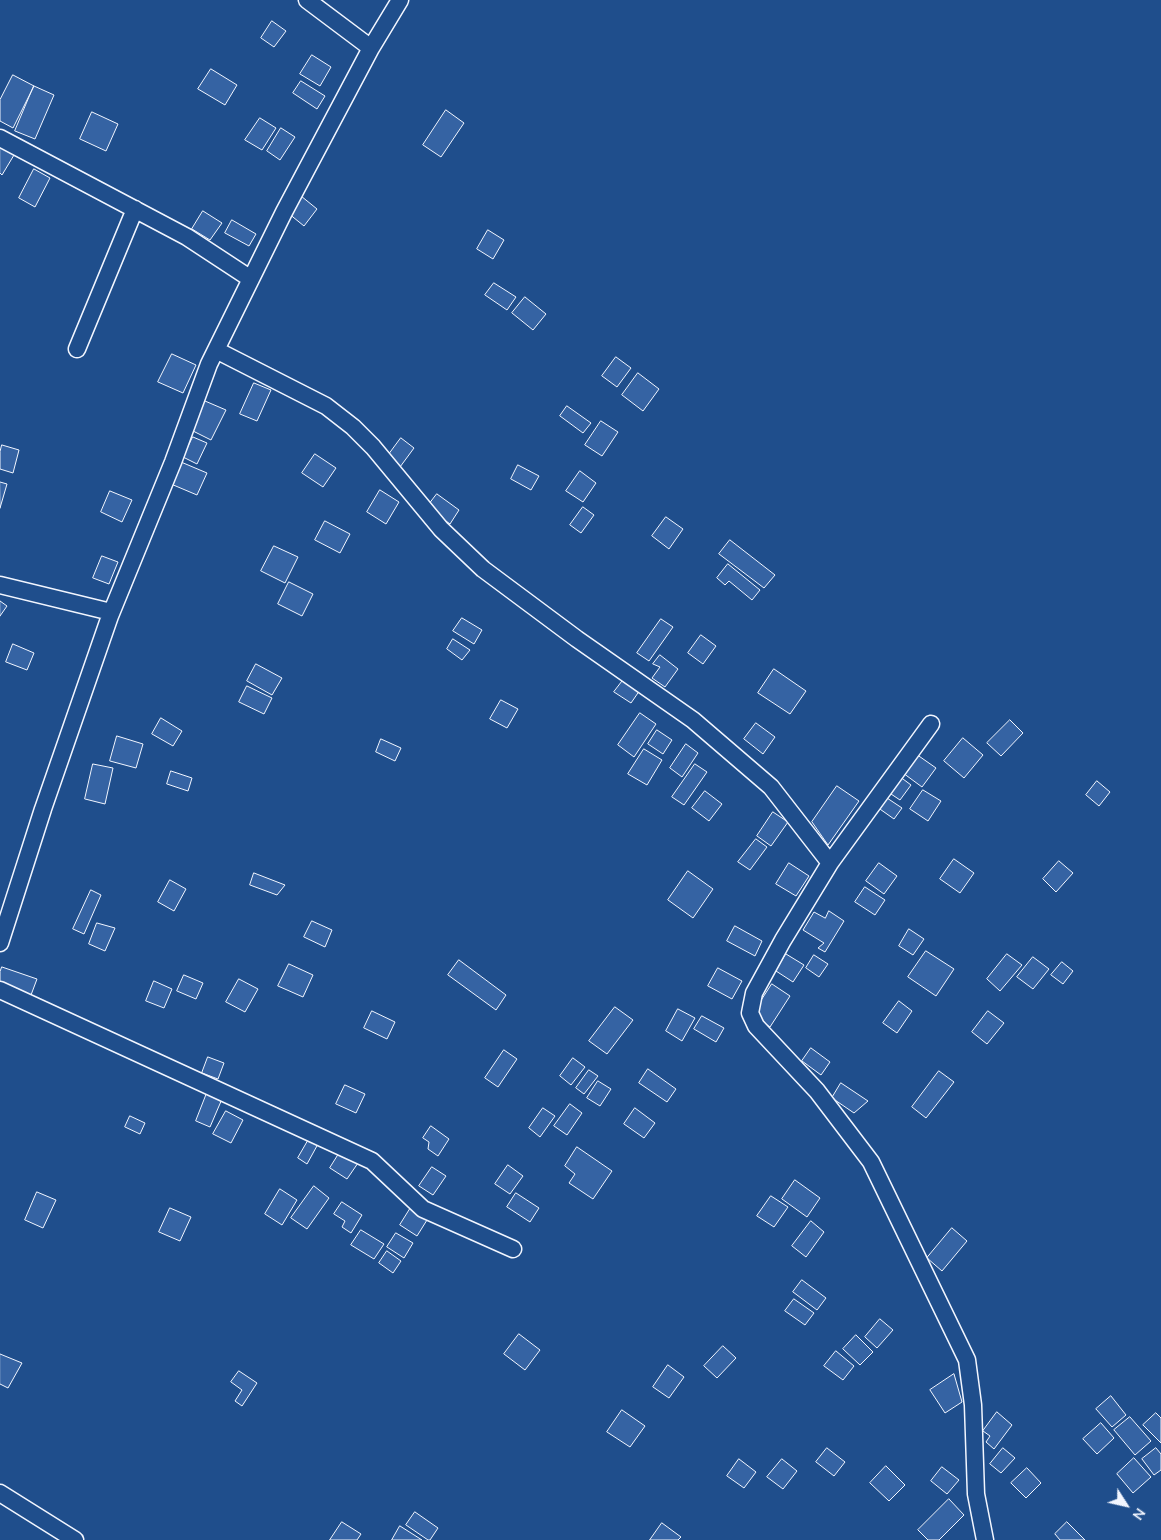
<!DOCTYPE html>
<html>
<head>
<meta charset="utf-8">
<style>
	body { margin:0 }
	#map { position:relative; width:1161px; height:1540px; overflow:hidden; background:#1f4e8c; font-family:"Nunito Sans",sans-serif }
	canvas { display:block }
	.north { position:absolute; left:1101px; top:1480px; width:50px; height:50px; -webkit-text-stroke:4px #1f4e8c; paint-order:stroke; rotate:125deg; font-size:14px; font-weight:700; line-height:20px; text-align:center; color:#f2f6ff }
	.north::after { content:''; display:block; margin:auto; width:18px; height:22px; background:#f2f6ff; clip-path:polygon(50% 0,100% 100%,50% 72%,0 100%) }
</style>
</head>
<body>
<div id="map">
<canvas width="1161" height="1540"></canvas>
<div class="north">N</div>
</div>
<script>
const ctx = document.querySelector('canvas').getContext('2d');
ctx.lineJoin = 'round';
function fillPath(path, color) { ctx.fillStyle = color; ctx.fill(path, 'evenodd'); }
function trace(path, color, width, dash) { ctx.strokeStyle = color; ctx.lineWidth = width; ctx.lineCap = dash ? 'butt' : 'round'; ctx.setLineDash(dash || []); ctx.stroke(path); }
const building = new Path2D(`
	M272,21L286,31L274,47L261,38Z
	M312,55L331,67L320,86L300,74Z
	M211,69L237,85L225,105L198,89Z
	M13,75L34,86L13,128L0,121V100Z
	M301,81L325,96L317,109L293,93Z
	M34,86L54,95L35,139L15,131Z
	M446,110L464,123L441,157L423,145Z
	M92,112L118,124L106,151L80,139Z
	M260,118L276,128L262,150L245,140Z
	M281,128L295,137L280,160L267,151Z
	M0,146L14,155L2,175L0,173Z
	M34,169L50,178L35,207L19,198Z
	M301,196L317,209L304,226L288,213Z
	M203,211L222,223L210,240L192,229Z
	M232,220L256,234L249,246L225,233Z
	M488,230L504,240L493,259L477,249Z
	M494,283L516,297L507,310L485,295Z
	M525,297L546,314L533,330L512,313Z
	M172,354L196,365L183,393L158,382Z
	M616,357L631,368L617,387L602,376Z
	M638,373L659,389L643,411L622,395Z
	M254,383L271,390L257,421L240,414Z
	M205,401L226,410L211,440L191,430Z
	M567,406L591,423L583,433L560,416Z
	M601,421L618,432L602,456L585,445Z
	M193,437L207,443L197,464L183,457Z
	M401,438L414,448L400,467L387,457Z
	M2,445L19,450L13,473L0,469V452Z
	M315,454L336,468L323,487L302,473Z
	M181,462L207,473L197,495L171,484Z
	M518,465L539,476L531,490L511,479Z
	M580,471L596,483L583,502L566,491Z
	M0,482L7,484L0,508Z
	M380,490L399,502L386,524L367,512Z
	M110,491L132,500L122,522L101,512Z
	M437,494L459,510L450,524L427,507Z
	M583,507L594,515L581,533L570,525Z
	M666,517L683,529L669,549L652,536Z
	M325,521L350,534L340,553L315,540Z
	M730,540L775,575L764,588L719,554Z
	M274,546L298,557L285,583L261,571Z
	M102,556L118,562L109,584L93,578Z
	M728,564L760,590L752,600L729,581L725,585L717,578Z
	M289,582L313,594L302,616L278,604Z
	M0,601L7,606L0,616Z
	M462,618L482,630L474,644L453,631Z
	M661,619L673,627L649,661L637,653Z
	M701,635L716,646L703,664L688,653Z
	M453,639L470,650L462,660L447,649Z
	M13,644L34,653L27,670L6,662Z
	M660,655L678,669L665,687L652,678L660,667L653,664Z
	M256,664L282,678L272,695L247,681Z
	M774,669L806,691L790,714L758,693Z
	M624,679L640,690L631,703L614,692Z
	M247,686L272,698L264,714L239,702Z
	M501,700L518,709L507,728L490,719Z
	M640,713L656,724L634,757L618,745Z
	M161,718L182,731L173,746L152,734Z
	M1010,720L1023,733L1001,756L987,743Z
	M756,723L775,737L763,754L744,739Z
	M657,730L672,740L663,754L648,744Z
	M117,736L143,744L136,768L110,761Z
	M963,738L983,755L964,778L944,761Z
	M381,739L401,748L395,761L376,752Z
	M686,744L698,753L682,777L670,768Z
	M644,749L662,760L647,785L628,774Z
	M916,754L936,768L922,787L903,773Z
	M93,764L113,768L105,804L85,799Z
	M695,764L707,772L684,805L672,797Z
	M171,771L192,778L188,791L167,784Z
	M899,776L911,785L900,800L888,792Z
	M1097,781L1110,792L1099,806L1086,795Z
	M837,786L859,801L828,845L812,822Z
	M923,790L941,801L928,821L910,809Z
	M705,791L722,804L709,821L692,808Z
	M884,796L902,808L894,819L877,807Z
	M773,812L788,822L771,846L757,836Z
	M756,839L767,847L750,870L738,862Z
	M954,859L974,873L960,893L940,879Z
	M1059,861L1073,873L1056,892L1043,879Z
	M789,863L809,876L796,896L776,884Z
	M879,863L897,876L884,894L866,881Z
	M688,871L713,889L693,918L668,900Z
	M254,873L285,885L277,895L250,885Z
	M170,880L186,889L174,911L158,902Z
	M865,887L885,900L875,915L855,902Z
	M91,890L101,895L84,934L73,929Z
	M829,911L844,921L825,952L818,948L824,943L803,930L814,912L825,918Z
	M312,921L332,930L325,947L304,937Z
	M97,923L115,928L105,951L89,944Z
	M735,926L762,941L755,956L727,941Z
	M909,929L924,939L913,955L899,946Z
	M926,951L954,969L936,996L908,977Z
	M786,954L804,965L793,982L776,971Z
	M1007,954L1022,965L1000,991L987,979Z
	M814,955L828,964L819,977L806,968Z
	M1033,957L1049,969L1033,989L1017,977Z
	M459,960L506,995L496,1010L448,975Z
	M1062,962L1073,971L1063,984L1051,975Z
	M289,964L313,975L303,997L278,986Z
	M2,967L37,979L31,995L0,984V972Z
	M718,968L742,981L732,999L708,986Z
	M184,975L203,983L196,999L177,991Z
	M239,979L258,989L245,1012L226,1002Z
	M154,981L172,989L164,1008L146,1001Z
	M772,984L790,996L770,1027L752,1015Z
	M899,1001L912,1011L897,1033L883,1023Z
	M615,1007L633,1020L607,1054L589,1041Z
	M678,1009L695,1018L682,1041L666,1031Z
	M372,1011L395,1022L387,1039L364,1028Z
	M988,1011L1004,1023L987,1044L972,1032Z
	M702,1016L724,1028L716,1042L694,1029Z
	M811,1048L830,1062L821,1075L802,1061Z
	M504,1050L517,1059L498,1087L485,1078Z
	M208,1057L224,1063L218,1079L202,1073Z
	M573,1058L585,1067L571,1085L560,1076Z
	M648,1069L676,1089L667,1102L639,1083Z
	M589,1070L598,1076L584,1094L576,1088Z
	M939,1071L954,1082L926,1118L912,1107Z
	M598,1081L611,1089L600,1106L587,1098Z
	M841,1083L868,1101L854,1113L832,1098Z
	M345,1085L365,1094L356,1113L336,1104Z
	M207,1093L222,1099L210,1127L196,1121Z
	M570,1104L582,1113L567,1135L554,1126Z
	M543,1108L555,1116L540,1137L529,1128Z
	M635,1108L655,1123L644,1138L624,1124Z
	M226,1111L243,1120L231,1143L213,1134Z
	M130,1116L145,1123L140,1134L125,1127Z
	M431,1126L449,1139L438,1156L428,1149L429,1142L423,1138Z
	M309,1139L318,1144L307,1164L298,1158Z
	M577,1147L612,1171L593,1199L569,1183L575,1174L565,1166Z
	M340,1152L358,1163L347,1179L330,1168Z
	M508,1165L523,1176L510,1194L495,1184Z
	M432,1167L446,1176L433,1195L419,1186Z
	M795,1180L820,1198L807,1217L782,1199Z
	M314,1186L329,1198L307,1229L291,1218Z
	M280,1189L297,1200L282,1225L265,1214Z
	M37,1192L56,1200L43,1228L25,1220Z
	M516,1193L539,1208L530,1222L507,1207Z
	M771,1196L788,1207L774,1227L757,1216Z
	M342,1202L362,1215L351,1233L342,1227L345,1221L334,1214Z
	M170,1208L191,1217L180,1241L159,1232Z
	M410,1209L427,1220L417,1236L400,1225Z
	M811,1221L824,1232L806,1257L792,1246Z
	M952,1228L967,1241L942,1271L927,1258Z
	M361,1230L384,1244L374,1259L351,1245Z
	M396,1233L413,1243L404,1258L387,1247Z
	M387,1251L401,1261L393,1273L379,1263Z
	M802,1280L826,1298L817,1310L793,1292Z
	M794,1299L814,1313L805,1325L785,1311Z
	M880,1319L893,1330L877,1348L865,1337Z
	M519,1334L540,1350L525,1370L504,1354Z
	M856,1335L873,1352L860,1365L843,1349Z
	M723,1346L736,1358L717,1378L704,1366Z
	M836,1351L854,1366L843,1380L824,1366Z
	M0,1354L22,1363L8,1388L0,1384Z
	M668,1365L684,1377L669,1398L653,1387Z
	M239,1371L257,1383L242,1406L235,1401L242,1390L231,1382Z
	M954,1374L962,1402L945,1413L930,1390Z
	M1111,1396L1126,1415L1112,1427L1096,1409Z
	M622,1410L645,1426L630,1447L607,1432Z
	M997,1412L1012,1425L994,1449L986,1442L990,1436L983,1431Z
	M1156,1413L1161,1418V1443L1143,1425Z
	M1130,1417L1151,1441L1135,1455L1114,1430Z
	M1101,1423L1114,1438L1097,1454L1083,1439Z
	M827,1448L845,1462L834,1476L816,1462Z
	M1003,1448L1015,1458L1001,1473L990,1464Z
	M1156,1448L1161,1454V1470L1154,1475L1142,1459Z
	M1134,1458L1151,1477L1133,1493L1117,1474Z
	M739,1459L756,1472L744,1488L727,1476Z
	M782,1459L797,1471L783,1489L767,1477Z
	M886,1466L905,1485L889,1501L870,1483Z
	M942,1467L959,1480L947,1494L931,1481Z
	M1027,1468L1041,1483L1026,1498L1011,1483Z
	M949,1499L964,1515L939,1540H928L918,1530Z
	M415,1512L438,1528L430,1540H428L406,1525Z
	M342,1522L361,1534L357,1540H330Z
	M1067,1522L1085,1540H1060L1055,1534Z
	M662,1523L681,1537L678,1540H650Z
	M400,1526L422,1540H392Z`);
const minor = new Path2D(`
	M307,0L371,48
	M0,138L187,237L251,279
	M77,349L135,209
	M216,350L326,406L353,427L373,447L441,529L483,569L577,639L693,720L771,787L830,863
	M0,585L111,612
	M931,724L830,863L783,940L754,993L750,1013L756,1026L817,1091L871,1162L967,1360L973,1405L976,1494L985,1540
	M0,943L43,809L110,616L173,462L209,364L284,212L371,48L400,0
	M0,990L372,1161L423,1209L513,1249
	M0,1493L75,1540`);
fillPath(building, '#3563a3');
trace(building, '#f2f6ff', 1);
trace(minor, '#f2f6ff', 19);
trace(minor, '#1f4e8c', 16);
</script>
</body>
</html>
